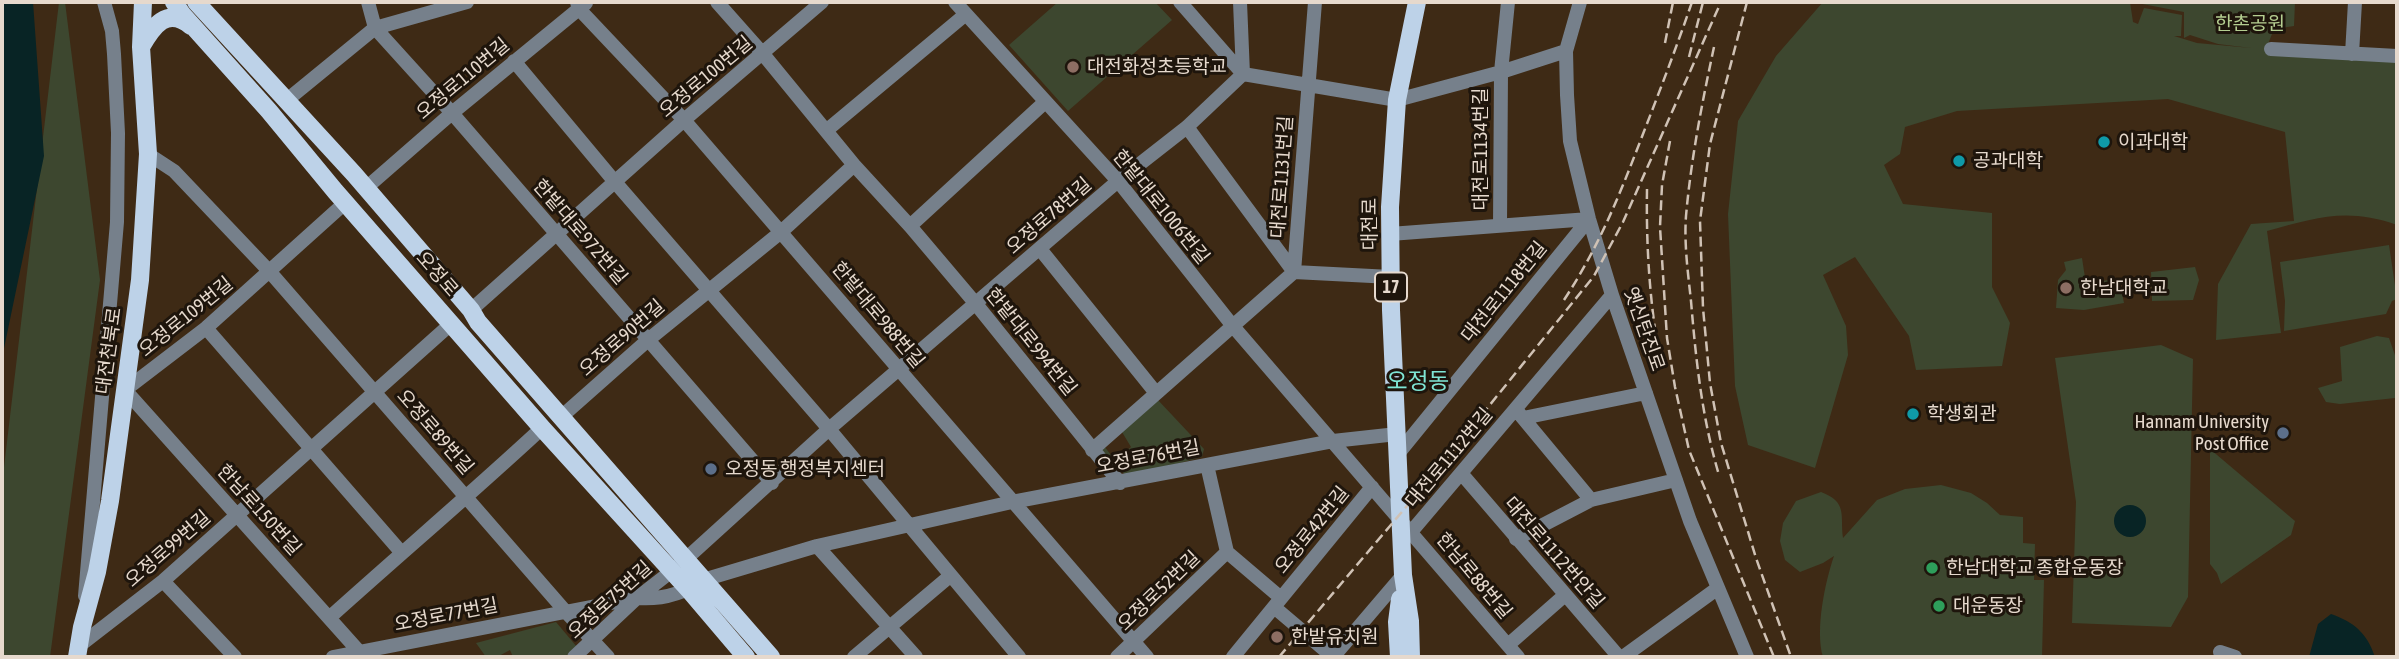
<!DOCTYPE html>
<html>
<head>
<meta charset="utf-8">
<style>
	body { margin:0 }
	#map { position:relative; width:2399px; height:659px; overflow:hidden; background:#3e2a15; font-family:"Asap Condensed",sans-serif }
	canvas { display:block }
	.frame { position:absolute; inset:0; border:4px solid #e6d9cd; pointer-events:none }
</style>
</head>
<body>
<div id="map">
<canvas width="2399" height="659"></canvas>
<div class="frame"></div>
</div>
<script>
const ctx = document.querySelector('canvas').getContext('2d');
ctx.lineJoin = 'round';
function fillPath(path, color) { ctx.fillStyle = color; ctx.fill(path, 'evenodd'); }
function trace(path, color, width, dash) { ctx.strokeStyle = color; ctx.lineWidth = width; ctx.lineCap = dash ? 'butt' : 'round'; ctx.setLineDash(dash || []); ctx.stroke(path); }
function label(font, color, halo, rows, align = 'center') {
  ctx.font = font + ' "Asap Condensed","Noto Sans KR",sans-serif'; ctx.lineWidth = 6; ctx.setLineDash([]); ctx.textBaseline = 'middle'; ctx.strokeStyle = halo; ctx.fillStyle = color; for (const [text, x, y, turn = 0] of rows) {
    ctx.save(); ctx.translate(x, y); ctx.rotate((+turn || 0) * Math.PI / 180); ctx.textAlign = isNaN(turn) ? turn : align; if (halo) ctx.strokeText(text, 0, 0); ctx.fillText(text, 0, 0); ctx.restore();
  }
}
const green = new Path2D(`
	M59,2H65L100,280L50,657H2V484Z
	M1058,2H1155L1172,20L1068,111L1009,45Z
	M1823,2H2130L2133,22L2138,24L2144,8L2182,15L2181,36H2174L2197,43L2251,48L2218,44L2190,35L2184,38V12L2132,2H2295L2294,26L2274,29L2266,49L2397,60V252V225C2346,207 2316,218 2267,231L2281,333L2216,340L2218,284L2251,224L2294,221L2285,132L2168,99L1957,111L1905,127L1900,154L1884,165L1903,204L1992,213V287L2010,323L2002,366L1916,370L1909,336L1855,257L1823,275L1846,326L1848,355L1815,468L1748,445L1735,386L1728,214L1738,121L1776,56Z
	M2389,245L2397,299L2392,301L2386,314L2284,331L2285,301L2280,262Z
	M2082,258L2086,284L2119,278L2124,303L2084,310L2056,308L2058,280L2066,270L2064,262Z
	M2195,267L2199,280L2193,300L2152,301L2151,272Z
	M2377,336L2389,338L2397,361L2395,398L2340,404L2326,402L2318,388L2342,381L2340,347Z
	M2161,345L2193,359L2188,597L2171,627L2072,623L2076,502L2055,358Z
	M1157,399L1204,449L1202,457L1128,477L1101,452L1104,446L1115,460L1131,447L1122,432Z
	M2210,449L2295,521L2291,535L2221,584L2217,573L2210,564Z
	M1941,485L1971,493L1987,503L2000,515L2023,517V543L2035,544L2034,580H2044L2042,657H1823C1815,630 1825,582 1834,556L1823,563L1800,572L1785,560L1780,541L1783,523L1796,501L1821,492C1848,502 1840,515 1843,538L1877,500L1905,489Z
	M556,622L577,647L564,657H513L510,650L497,657H486L476,643Z`);
const water = new Path2D(`
	M2,2H33L44,156L2,358Z
	M2114 521a16 16 0 1 1 32 0a16 16 0 1 1-32 0Z
	M2331,614C2354,622 2367,633 2375,657H2309L2318,624Z`);
const minor = new Path2D(`
	M368,2L375,28L452,113L772,483
	M577,2L579,9L684,120L1147,657
	M717,2L763,54L854,165L910,226L976,304L1120,483
	M955,2L1118,181L1232,325L1518,657
	M1180,2L1243,74
	M1240,2L1243,74
	M1580,2L1566,51L1567,95L1570,141L1589,219L1612,295L1690,521L1747,657
	M2271,49L2397,56
	M2352,54L2355,2
	M514,61L615,182L829,429L1019,657
	M287,100L375,28L467,2
	M1187,127L1294,272
	M827,130L966,14
	M148,154L174,171L270,272L566,612L608,657
	M366,188L452,113L586,3
	M346,202L206,328L125,390L363,656
	M1500,225L1501,72L1508,2
	M910,226L1045,102
	M1390,234L1589,219
	M1040,249L1156,393
	M1294,272L1315,2
	M471,310L684,120L822,2
	M206,328L401,552
	M1518,412L1591,500
	M561,417L648,340L781,232L854,165
	M1523,418L1646,393
	M1092,450L1294,272L1391,277
	M1397,455L1589,219
	M1207,465L1227,552L1281,598
	M1461,473L1619,657
	M1411,532L1612,295
	M1516,539L1591,500L1676,480
	M817,546L916,657
	M163,581L235,657
	M85,596L117,222L118,133L114,54L112,31L104,2
	M1274,607L1333,657
	M329,618C400,554 472,493 542,428
	M1508,645L1565,595
	M79,646L163,581L452,323
	M2220,652L2235,657
	M333,657L637,598C662,600 683,594 703,580L817,546L1012,502L1333,441L1397,434
	M574,657L637,598L677,567L829,429L1118,181L1187,127L1243,74L1397,100L1501,72L1566,51
	M854,657L950,576
	M1117,657L1227,552
	M1233,657L1372,487
	M1333,657L1403,575
	M1623,657L1718,588`);
const major = new Path2D(`
	M174,2L182,14L269,111L335,191L542,428L689,590L746,657
	M196,2L354,174L471,310L478,322L771,657
	M141,47C153,26 167,6 191,26
	M77,657L82,627L97,572L110,501L140,280L148,154L141,47L143,2
	M1399,657L1397,622L1400,599
	M1411,657L1410,621L1403,575L1391,310L1390,207L1397,100L1417,2`);
const rail = new Path2D(`
	M1747,2L1710,144L1700,221L1703,308L1710,383L1721,443L1756,558L1791,657
	M1665,43L1673,2
	M1714,47C1702,103 1691,159 1686,216C1684,244 1688,273 1691,301C1696,361 1702,418 1719,475
	M1689,57L1703,2
	M1670,141L1662,185L1660,227L1667,338L1675,387L1689,450L1774,657
	M1647,189C1646,249 1650,307 1661,366
	M1564,300C1600,245 1620,194 1643,134C1660,90 1677,46 1692,2
	M1279,657L1434,474L1594,276L1623,222L1721,2`);
const markers = [
	[1073,67,7,"#8d6e63"],
	[2104,142,7,"#0f9aa8"],
	[1959,161,7,"#0f9aa8"],
	[2066,288,7,"#8d6e63"],
	[1913,414,7,"#0f9aa8"],
	[2283,433,7,"#5c6f8a"],
	[711,469,7,"#5c6f8a"],
	[1932,568,7,"#2e9e5b"],
	[1939,606,7,"#2e9e5b"],
	[1277,637,7,"#8d6e63"]
];
const shields = [
	[1391,287,32]
];
const shieldNames = [
	["17",1391,287]
];
const parkNames = [
	["한촌공원",2250,24]
];
const poiNames = [
	["대전화정초등학교",1087,67],
	["이과대학",2118,142],
	["공과대학",1973,161],
	["한남대학교",2080,288],
	["학생회관",1927,414],
	["Hannam University",2269,422,"right"],
	["Post Office",2269,444,"right"],
	["오정동 행정복지센터",725,469],
	["한남대학교 종합운동장",1946,568],
	["대운동장",1953,606],
	["한밭유치원",1291,637]
];
const streetNames = [
	["오정로100번길",706,77,-40],
	["오정로110번길",463,79,-40],
	["대전로1134번길",1481,149,-90],
	["대전로1131번길",1282,177,-86],
	["한밭대로1006번길",1161,207,51],
	["오정로78번길",1049,216,-41],
	["대전로",1370,224,-90],
	["한밭대로972번길",580,232,49],
	["오정로",437,274,49],
	["대전로1118번길",1504,292,-51],
	["한밭대로988번길",878,315,50],
	["오정로109번길",186,317,-39],
	["옛신탄진로",1644,329,71],
	["오정로90번길",622,338,-41],
	["한밭대로994번길",1031,342,51],
	["대전천북로",109,351,-82],
	["오정로89번길",435,432,49],
	["오정로76번길",1148,457,-11],
	["대전로1112번길",1449,458,-50],
	["한남로150번길",259,510,48],
	["오정로42번길",1312,530,-51],
	["오정로99번길",168,549,-41],
	["대전로1112번안길",1554,553,49],
	["한남로88번길",1474,576,50],
	["오정로52번길",1159,591,-44],
	["오정로75번길",610,600,-42],
	["오정로77번길",446,615,-11]
];
const quarterNames = [
	["오정동",1418,382]
];
fillPath(green, '#3d472f');
fillPath(water, '#082425');
trace(minor, '#76808b', 14);
trace(major, '#bdd2e8', 18);
trace(rail, '#d0c2b5', 2.5, [10, 5]);
for (const [x, y, r, color] of markers) { const dot = new Path2D(); dot.arc(x, y, r, 0, 2 * Math.PI); ctx.fillStyle = color; ctx.fill(dot); trace(dot, '#1e150c', 2.5); }
for (const [x, y, w] of shields) { const box = new Path2D(); box.roundRect(x - w / 2, y - 14.5, w, 29, 5); ctx.fillStyle = '#1e150c'; ctx.fill(box); trace(box, '#e6d9cd', 2); }
label('bold 18px', '#e6d9cd', null, shieldNames);
label('19px', '#b5ce91', '#1e150c', parkNames);
label('19px', '#e6d9cd', '#1e150c', poiNames, 'left');
label('19px', '#e6d9cd', '#1e150c', streetNames);
label('23px', '#7fe6d5', '#1e150c', quarterNames);
</script>
</body>
</html>
